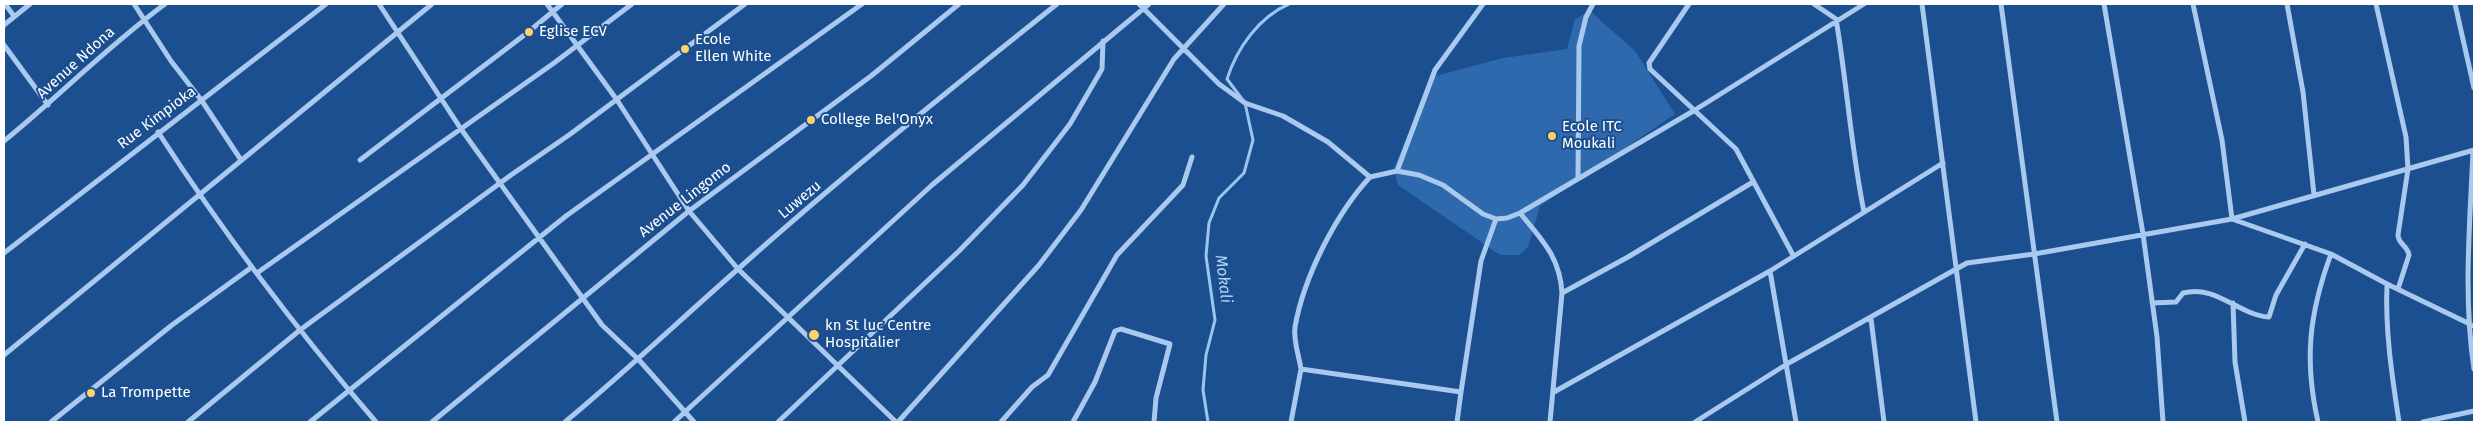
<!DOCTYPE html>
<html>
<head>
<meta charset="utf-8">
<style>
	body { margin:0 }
	#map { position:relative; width:2478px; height:426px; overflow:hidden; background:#1b4f8f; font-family:"Fira Sans",sans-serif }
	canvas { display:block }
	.frame { position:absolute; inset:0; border:5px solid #fff; pointer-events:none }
</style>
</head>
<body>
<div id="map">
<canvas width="2478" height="426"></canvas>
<div class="frame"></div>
</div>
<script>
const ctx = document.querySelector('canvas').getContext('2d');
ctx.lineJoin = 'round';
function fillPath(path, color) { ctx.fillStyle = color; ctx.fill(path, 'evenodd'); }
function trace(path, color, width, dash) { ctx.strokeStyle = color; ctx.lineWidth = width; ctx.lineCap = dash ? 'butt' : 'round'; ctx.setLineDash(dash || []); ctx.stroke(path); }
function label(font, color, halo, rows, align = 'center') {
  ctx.font = font + ' "Fira Sans",sans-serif'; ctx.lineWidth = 4; ctx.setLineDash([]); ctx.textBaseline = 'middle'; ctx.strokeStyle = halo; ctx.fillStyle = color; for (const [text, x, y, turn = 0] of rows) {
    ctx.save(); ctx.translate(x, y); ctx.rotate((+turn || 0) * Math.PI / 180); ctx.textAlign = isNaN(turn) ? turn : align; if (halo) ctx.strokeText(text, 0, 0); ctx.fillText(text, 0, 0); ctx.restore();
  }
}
const green = new Path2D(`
	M1590,11L1635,51L1675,114L1540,206L1528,247L1519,255H1500L1398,185L1394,168L1432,77L1503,58L1567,49L1575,19Z`);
const stream = new Path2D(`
	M1208,422L1203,390L1206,355L1215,320L1206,256L1209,223L1219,198L1244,173L1253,140L1245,103L1227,79C1237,48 1259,17 1289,4`);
const minor = new Path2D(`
	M5,4L14,16
	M134,4L171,61L202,101L241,160
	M379,4L461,129L602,325L639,360L694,422
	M547,4L617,100L689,211L738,269L896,422
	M1139,4L1219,84L1245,103L1283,116L1328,142L1370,177L1397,171L1419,175L1443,185L1483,214L1496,219L1507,218L1520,213L1695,110L1864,4
	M1689,4L1649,63L1650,69L1736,149L1793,255
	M1814,4L1836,19C1847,84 1851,148 1864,212
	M1922,4L1976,422
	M2001,4L2057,422
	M2104,4L2143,234L2157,337L2163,422
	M2193,4L2222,140L2232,219
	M2287,4L2303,92L2314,195
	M2376,4L2406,137L2408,169L2398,235C2398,244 2408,246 2409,255L2398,289
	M2455,4L2474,88
	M4,25L30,4
	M4,45L48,105
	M158,132C224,234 297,330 376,422
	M4,141C58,97 108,46 165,4
	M2473,151C2470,223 2463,297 2474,369
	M360,160L527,33L562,4
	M1397,171L1435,70L1483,4
	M1578,179L1579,46L1586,17L1593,4
	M1520,213C1542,240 1560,257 1562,293L1550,422
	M2232,219L2331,254L2387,284L2474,326
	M4,253L326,4
	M1770,271L1796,422
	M257,273L554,63L632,4
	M2387,284C2385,331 2392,376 2399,422
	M1562,293L1628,257L1753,182
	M2152,303L2176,302L2183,293C2216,284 2238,315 2269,317L2276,295L2305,244
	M2233,303L2235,362L2245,422
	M1871,319L1884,422
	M4,355L432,4
	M1301,369C1299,356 1293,340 1295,327C1304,276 1336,214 1370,177
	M1554,392L1770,271L1943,163
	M51,422L172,325L252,267
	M188,422L300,330L511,175L569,135L745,4
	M310,422L566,216L862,4
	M432,422L689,211L871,76L959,4
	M565,422C624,373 680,320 738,269C841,177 949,90 1057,4
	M674,422L932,185L1149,4
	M778,422L959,251L1023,185L1070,124L1102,69L1103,41
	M898,422L1039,265L1081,210L1174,59L1224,4
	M1001,422L1032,387L1048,375L1117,255L1183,185L1192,157
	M1073,422L1095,382L1115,331L1121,329L1170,344L1156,398L1154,422
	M1291,422L1301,369L1461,392L1481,261L1496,219
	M1457,422L1461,392
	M1695,422L1787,364L1967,263L2034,254L2232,219L2474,150
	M2318,422C2304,360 2309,314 2331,254
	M2423,422L2474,411`);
const markers = [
	[529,32,5,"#ffd166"],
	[685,49,5,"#ffd166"],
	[811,120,5,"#ffd166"],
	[1552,136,5,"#ffd166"],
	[814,335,6,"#ffd166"],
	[91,393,5,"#ffd166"]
];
const poiNames = [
	["Eglise ECV",539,32],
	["Ecole",695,40],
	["Ellen White",695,57],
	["College Bel'Onyx",821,120],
	["Ecole ITC",1562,127],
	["Moukali",1562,144],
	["kn St luc Centre",825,326],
	["Hospitalier",825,343],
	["La Trompette",101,393]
];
const streetNames = [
	["Avenue Ndona",76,63,-42],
	["Rue Kimpioka",157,118,-37],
	["Avenue Lingomo",685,200,-38],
	["Luwezu",800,200,-40]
];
const waterNames = [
	["Mokali",1223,279,83]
];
fillPath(green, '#2e69ad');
trace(stream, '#9cc4f0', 3);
trace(minor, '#a9c9ee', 5);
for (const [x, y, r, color] of markers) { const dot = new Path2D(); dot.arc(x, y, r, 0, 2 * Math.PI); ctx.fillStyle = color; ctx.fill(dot); trace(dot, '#1b4f8f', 2); }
label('15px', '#fff', '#1b4f8f', poiNames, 'left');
label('15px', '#fff', '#1b4f8f', streetNames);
label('italic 16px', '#b5d3f5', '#1b4f8f', waterNames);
</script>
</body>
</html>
